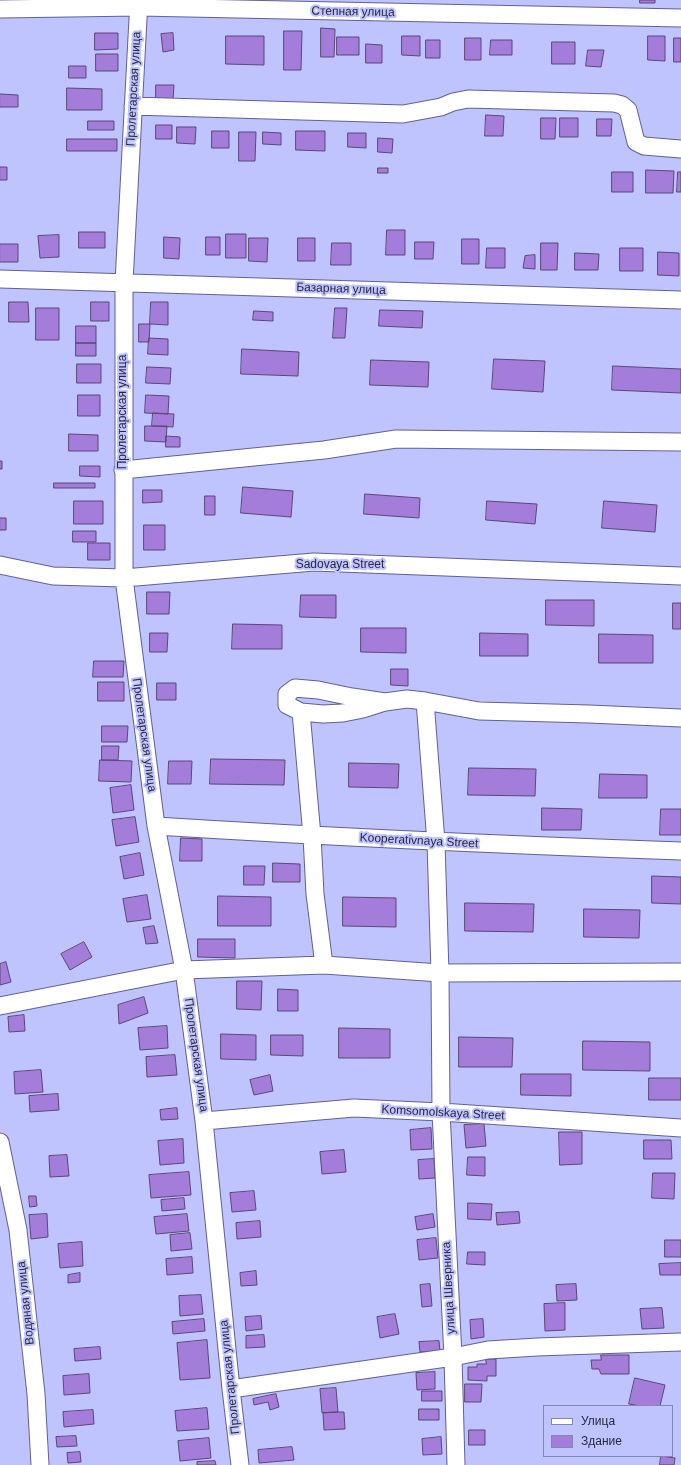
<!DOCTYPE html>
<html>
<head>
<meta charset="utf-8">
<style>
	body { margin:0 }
	#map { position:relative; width:681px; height:1465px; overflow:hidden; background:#bfc3fe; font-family:Helvetica,sans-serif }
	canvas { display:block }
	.legend { position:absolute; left:543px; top:1405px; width:130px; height:52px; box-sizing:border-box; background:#bfc3fe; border:1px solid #8385b2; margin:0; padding:5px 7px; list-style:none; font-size:12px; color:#282940 }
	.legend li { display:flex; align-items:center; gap:8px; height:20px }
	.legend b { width:20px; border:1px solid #8385b2 }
</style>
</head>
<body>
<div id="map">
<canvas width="681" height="1465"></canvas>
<ul class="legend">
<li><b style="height:5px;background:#fff"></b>Улица</li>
<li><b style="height:11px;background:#a37dd9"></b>Здание</li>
</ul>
</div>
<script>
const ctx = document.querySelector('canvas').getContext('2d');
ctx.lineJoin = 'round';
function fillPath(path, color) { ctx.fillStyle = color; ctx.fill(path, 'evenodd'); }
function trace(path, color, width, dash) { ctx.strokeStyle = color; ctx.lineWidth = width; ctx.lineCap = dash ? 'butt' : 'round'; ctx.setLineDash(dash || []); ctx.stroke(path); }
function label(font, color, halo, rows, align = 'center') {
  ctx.font = font + ' Helvetica,sans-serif'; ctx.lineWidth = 4; ctx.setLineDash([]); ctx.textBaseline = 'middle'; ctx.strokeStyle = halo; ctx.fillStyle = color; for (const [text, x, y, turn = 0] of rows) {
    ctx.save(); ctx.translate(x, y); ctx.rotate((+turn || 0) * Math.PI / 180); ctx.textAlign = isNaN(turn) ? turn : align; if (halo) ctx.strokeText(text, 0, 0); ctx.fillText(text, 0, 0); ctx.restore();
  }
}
const building = new Path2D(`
	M640,0H655V3H640Z
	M321,28L335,29L334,57H321Z
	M284,31H302L301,70H284Z
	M95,33H118V49L95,50Z
	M173,33L174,50L163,52L161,34Z
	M226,36H264V65L226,64Z
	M402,36H420V56L402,55Z
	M648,36H665V61L648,60Z
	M337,37H359V55H337Z
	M465,38H481V60H465Z
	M674,38H681V62H674Z
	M426,40H440V58H426Z
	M491,40H512V55H490Z
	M552,42H575V64H552Z
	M366,44L382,45V63H366Z
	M588,50H604L601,67L586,66Z
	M96,54H118V71H96Z
	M69,66H86V78H69Z
	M156,85H174L173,100L156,99Z
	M67,88L102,89V110H67Z
	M0,94L18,95V107H0Z
	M486,115L504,116L503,136H485Z
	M541,118H556L555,139H541Z
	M560,118H578V137H560Z
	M597,119H612L611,136H597Z
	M88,121H114V130H88Z
	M156,125H172V139H156Z
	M177,127H196L195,144L177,143Z
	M212,131H229V148H212Z
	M296,131H325V151L296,150Z
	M239,132H256L255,161H239Z
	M263,132L281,133V145L263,144Z
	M348,133H366V148L348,147Z
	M378,138L393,139L392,153L378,152Z
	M67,139H117V151H67Z
	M0,167H7V180H0Z
	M378,168H388V173H378Z
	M646,170L674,171L673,193H646Z
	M612,172H633V192H612Z
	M678,172H681V192H677Z
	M387,230H405V255H386Z
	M79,232H105V248H79Z
	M226,234H246V258H226Z
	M59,235V257L40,258L38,236Z
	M164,237L180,238L179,259L164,258Z
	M206,237H220V255H206Z
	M249,238H268L267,262L249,261Z
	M298,238H315V261H298Z
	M462,239H479V264H462Z
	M415,242H434L433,259H415Z
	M332,243H351V265H331Z
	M541,243H558L557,270H541Z
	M0,244H18V262H0Z
	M487,248H505V268H486Z
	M620,248H643V271H620Z
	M658,252L679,253V276L658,275Z
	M575,253L599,254L598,270H575Z
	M535,255V269L523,268L525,256Z
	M9,302H28L29,322H9Z
	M91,302H109V321H91Z
	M151,302H168V325L150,324Z
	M36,308H59V340H36Z
	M335,308H347L345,338H333Z
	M380,310L423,311L422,328L379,326Z
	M254,311L273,312V321L253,320Z
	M139,324H150L149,342H139Z
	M76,326H96V343H76Z
	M149,338L168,339V355L148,354Z
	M76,343H96V356H76Z
	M242,349L299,352L298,376L241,374Z
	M494,359L545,361L543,392L492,389Z
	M371,360L429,362L428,387L370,385Z
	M77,364H101V383H77Z
	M613,366L681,369V393L612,390Z
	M147,367L171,368L170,384L146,383Z
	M78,395H100V416H78Z
	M146,395L169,396L168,414L145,413Z
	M153,413L174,414L173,427L152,426Z
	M145,426H167L166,442L145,441Z
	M69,434L98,435V451H69Z
	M166,436L180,437V447H166Z
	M0,461H2V469H0Z
	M80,466H100V477L80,476Z
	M54,483H95V488H54Z
	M243,487L293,491L291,517L241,513Z
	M143,490H162V502L143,503Z
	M365,494L420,498L419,518L364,514Z
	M205,496H215V515H205Z
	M74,501H103V524H74Z
	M487,501L537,504L535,524L486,520Z
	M604,501L657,505L655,532L602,528Z
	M0,518H6V530H0Z
	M144,525H165V550H144Z
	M73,531H96V542H73Z
	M88,543H110V560H88Z
	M147,592H170L169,614H147Z
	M301,595H336V618L300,617Z
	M546,600H594V626L546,625Z
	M673,603H681V629H673Z
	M233,624L282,625V649H232Z
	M361,628H406V653L361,652Z
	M150,633H168L167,652H150Z
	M480,633L528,634V656H480Z
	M599,634L653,635V663H599Z
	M94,661H124L123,677H93Z
	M391,669H408V686L391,685Z
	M98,682H124V701H98Z
	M157,683H176V700H157Z
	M102,726H128L127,742H102Z
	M102,746H119L118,760H102Z
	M211,759L285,760L284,785L210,784Z
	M100,760L132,761L131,782L99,781Z
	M169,761H192L191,784H168Z
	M349,763L399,764L398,788L349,787Z
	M469,768L536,769L535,796L468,795Z
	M600,774L647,775V798H599Z
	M131,785L134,810L113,813L110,788Z
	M542,808L582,809L581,830H542Z
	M661,809H681V835H660Z
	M135,817L139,842L116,846L112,820Z
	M181,838L202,839V861H180Z
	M140,853L144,875L124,879L120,857Z
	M273,863L300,864V882H273Z
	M244,866H265L264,885H244Z
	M652,876L681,877V904L652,903Z
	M147,895L151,919L127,922L123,899Z
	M218,896L271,897V926H218Z
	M343,897L396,898V927L343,926Z
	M465,903L534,904L533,932L465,931Z
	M584,909L640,910L639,938L584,937Z
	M154,926L158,943L146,944L143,928Z
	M198,939H235V958L198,957Z
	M84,942L92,957L70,970L61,954Z
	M6,962L11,982L0,985V964Z
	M237,981H262L261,1010L237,1009Z
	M278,989L298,990V1011H278Z
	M144,997L148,1013L119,1024L118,1005Z
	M24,1015L25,1031L9,1032L8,1017Z
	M167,1026L168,1048L140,1050L138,1028Z
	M339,1028L390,1029V1058H339Z
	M221,1034L256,1035V1060L221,1059Z
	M271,1035H303V1056L271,1055Z
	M459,1037L513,1038L512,1067H459Z
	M583,1041L650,1042V1071L583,1070Z
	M175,1055L177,1075L147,1077L146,1057Z
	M41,1070L43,1092L15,1094L14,1072Z
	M521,1074H571V1096L521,1095Z
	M270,1075L273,1091L254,1095L250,1080Z
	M649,1078H681V1100H649Z
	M58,1094L59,1110L30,1112L29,1096Z
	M177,1108L178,1119L161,1120L160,1110Z
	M484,1124L486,1146L466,1148L464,1125Z
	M431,1128L432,1149L411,1150L410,1130Z
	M559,1132H582V1164L560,1165Z
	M183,1139L184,1163L160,1165L158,1141Z
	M644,1140H671L672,1159H644Z
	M344,1150L346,1172L322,1174L320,1152Z
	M67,1155L69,1176L50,1177L49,1156Z
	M468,1157H485V1176L467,1175Z
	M434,1159L435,1178L419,1179L418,1160Z
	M189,1172L191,1195L151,1198L149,1175Z
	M653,1173H675L674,1199L652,1198Z
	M254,1191L256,1210L232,1212L230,1193Z
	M29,1196H36L37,1206L30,1207Z
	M184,1198L185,1209L162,1211L161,1200Z
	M468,1203L492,1204L491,1220L468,1219Z
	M519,1212L520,1223L497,1225L496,1213Z
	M47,1214L48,1237L31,1239L29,1215Z
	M187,1214L189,1231L156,1234L154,1217Z
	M433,1214L435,1227L417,1230L415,1217Z
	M260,1221L261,1237L237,1239L236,1223Z
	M190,1233L192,1249L171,1251L170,1235Z
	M436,1238L438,1258L419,1260L417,1240Z
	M665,1240H681V1257H665Z
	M82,1242L83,1266L60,1268L58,1244Z
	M468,1252H485V1265L467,1264Z
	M192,1257L193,1273L167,1275L166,1259Z
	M681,1263V1275H660L659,1264Z
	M256,1271L257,1285L241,1286L240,1273Z
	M80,1273V1282L68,1283V1275Z
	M430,1284L432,1306L422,1307L420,1285Z
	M576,1284L577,1300L557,1301L556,1285Z
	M201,1295L203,1314L180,1316L179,1296Z
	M565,1303V1330L545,1331L544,1304Z
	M662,1308L664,1328L642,1329L640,1309Z
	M395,1314L399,1334L380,1338L377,1317Z
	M261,1316L262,1329L246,1331L245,1317Z
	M204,1319L205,1331L173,1334L172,1322Z
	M483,1319L484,1337L471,1339L470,1320Z
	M264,1335L265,1347L246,1348V1336Z
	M207,1340L210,1378L180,1380L177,1343Z
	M439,1341L440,1351L420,1352L419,1342Z
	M100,1347L101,1359L75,1361L74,1349Z
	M601,1355H629V1374H601L599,1369H592L591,1360H601Z
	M486,1359H496V1376H487V1381L468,1380V1367H477V1364H486Z
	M435,1372V1389L417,1390L416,1373Z
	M89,1374L90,1393L64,1395L63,1376Z
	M635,1378L665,1385L660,1406H640L629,1404Z
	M465,1384H482L481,1402H465Z
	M336,1388L338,1412L322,1413L320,1389Z
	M422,1391H442V1401H422Z
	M276,1394L279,1407L270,1410L268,1402L254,1405L253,1399Z
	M207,1408L209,1429L177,1431L175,1411Z
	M419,1409H439V1420H419Z
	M93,1410L94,1424L64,1427L63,1412Z
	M338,1412H344L345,1429L324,1430L323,1413Z
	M469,1430H485V1445H469Z
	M76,1436L77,1446L57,1447L56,1437Z
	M441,1437L442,1454L423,1455L422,1439Z
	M209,1438L211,1458L180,1461L178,1441Z
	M292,1447L294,1460L259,1463L258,1450Z
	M80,1452L81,1462L68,1463L67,1453Z
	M661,1456L675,1458L674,1465H660Z
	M215,1461L216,1465H197V1462Z`);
const street = new Path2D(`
	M139,0L124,282V578L156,826L184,970L204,1121L231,1389L240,1465
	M0,9L139,7L681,18
	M133,106L403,114L441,107L453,102L468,99L614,103L622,105L628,110L636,142L644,146L681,149
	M0,279L681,300
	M123,470L324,450L396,439L681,442
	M0,565L53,576L124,578L314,562L681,576
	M425,701L436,842L440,973L441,1112L453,1357L456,1465
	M385,702L352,697L318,690L295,688L287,694V705L301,712L323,714L343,713L363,709L385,702L407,699L425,701L479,711L589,714L681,718
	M301,712L312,836L315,894L324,965
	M156,826C331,837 506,845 681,851
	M0,1006L184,970L324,965L440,973L681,972
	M204,1121L354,1108L441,1112L681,1128
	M0,1142L18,1230L36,1394L40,1465
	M231,1389L453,1357L488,1350L537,1347L681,1342`);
const streetNames = [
	["Степная улица",353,12,1],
	["Пролетарская улица",134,89,-87],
	["Базарная улица",341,289,2],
	["Пролетарская улица",123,412,-90],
	["Sadovaya Street",340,565],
	["Пролетарская улица",144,735,82],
	["Kooperativnaya Street",419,841,3],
	["Пролетарская улица",196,1055,82],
	["Komsomolskaya Street",443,1113,3],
	["улица Шверника",449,1288,-93],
	["Водяная улица",26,1303,-96],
	["Пролетарская улица",230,1377,-96]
];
fillPath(building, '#a37dd9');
trace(building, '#5b4779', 1);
trace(street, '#606196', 19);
trace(street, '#fff', 17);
label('12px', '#282940', '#bfc3fe', streetNames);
</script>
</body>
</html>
